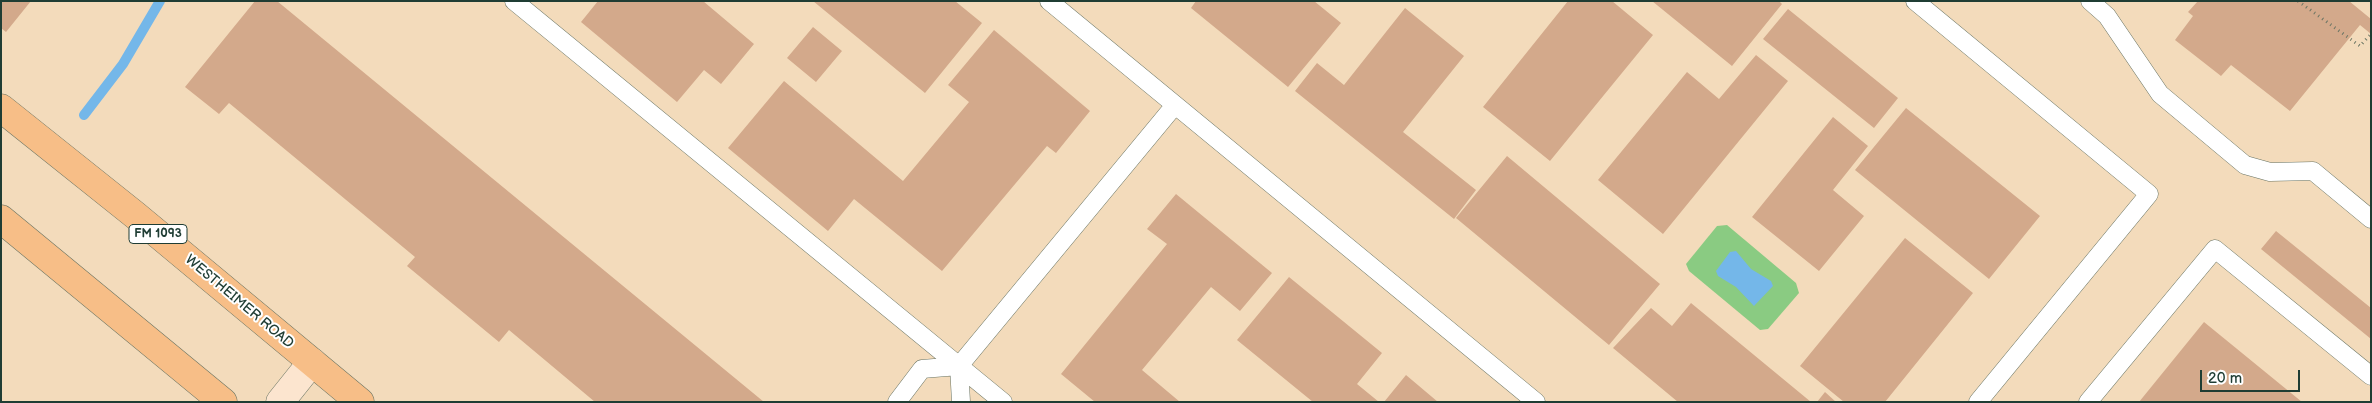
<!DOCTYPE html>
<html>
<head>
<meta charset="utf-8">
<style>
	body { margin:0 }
	#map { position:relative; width:2372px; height:403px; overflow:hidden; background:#f3dbbb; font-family:"Balsamiq Sans",sans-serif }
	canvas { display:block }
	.frame { position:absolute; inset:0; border:2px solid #1f3d34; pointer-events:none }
	.scale { position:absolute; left:2200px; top:370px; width:100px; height:22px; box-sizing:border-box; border:2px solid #1f3d34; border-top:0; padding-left:6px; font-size:15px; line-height:18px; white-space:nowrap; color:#1f3d34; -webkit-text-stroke:4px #fff; paint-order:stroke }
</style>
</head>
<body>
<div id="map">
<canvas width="2372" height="403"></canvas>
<div class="frame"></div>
<div class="scale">20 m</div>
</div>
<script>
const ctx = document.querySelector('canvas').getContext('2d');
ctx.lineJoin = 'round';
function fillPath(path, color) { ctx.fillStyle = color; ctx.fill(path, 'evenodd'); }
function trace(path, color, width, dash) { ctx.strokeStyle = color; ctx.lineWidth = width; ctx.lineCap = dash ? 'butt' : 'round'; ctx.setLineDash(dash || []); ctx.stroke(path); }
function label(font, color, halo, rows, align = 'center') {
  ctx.font = font + ' "Balsamiq Sans",sans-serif'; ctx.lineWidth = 4; ctx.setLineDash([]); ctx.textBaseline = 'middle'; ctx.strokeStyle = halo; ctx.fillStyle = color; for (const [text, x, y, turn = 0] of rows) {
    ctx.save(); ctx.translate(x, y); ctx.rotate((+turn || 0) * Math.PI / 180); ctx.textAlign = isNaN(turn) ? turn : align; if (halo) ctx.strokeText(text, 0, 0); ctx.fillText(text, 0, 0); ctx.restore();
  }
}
const green = new Path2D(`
	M1727,225L1796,283L1799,293L1768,329L1760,330L1689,271L1686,264L1717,226Z`);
const water = new Path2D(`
	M1736,251L1751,269L1771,281L1773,286L1754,306L1736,287L1718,276L1716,271L1730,252Z`);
const stream = new Path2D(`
	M84,115L123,64L160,1`);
const building = new Path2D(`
	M1,1H31L6,32L1,28Z
	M255,1H277L764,402H595L509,330L499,342L407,266L415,257L229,103L219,114L185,87Z
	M598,1H703L754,44L721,84L704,70L677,102L581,22Z
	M813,1H955L982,23L925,93Z
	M1196,1H1314L1341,23L1288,87L1191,8Z
	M1568,1H1612L1653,35L1550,161L1483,107Z
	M1652,1H1779L1782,4L1732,66Z
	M2198,1H2349L2371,19V34L2360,25L2290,111L2231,65L2221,76L2175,40L2193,16L2188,12Z
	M1405,8L1464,56L1403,132L1476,190L1454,219L1295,91L1317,63L1344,85Z
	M1788,9L1898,98L1874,128L1763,39Z
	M813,27L842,51L816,82L787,58Z
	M994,30L1090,111L1056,153L1047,146L942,271L854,199L828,231L728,148L784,81L903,181L969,102L948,85Z
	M1756,55L1788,81L1663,234L1598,180L1687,72L1719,99Z
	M1906,108L2040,216L1989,279L1855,170Z
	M1833,117L1868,146L1833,190L1864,216L1819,271L1752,217Z
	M1507,156L1660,284L1609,345L1456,218Z
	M1176,194L1272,273L1240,311L1211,287L1142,370L1180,402H1095L1061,374L1167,244L1147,229Z
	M2276,231L2371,308V339L2261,249Z
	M1905,238L1973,293L1885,402H1844L1800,366Z
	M1289,277L1382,353L1357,384L1379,402H1313L1237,340Z
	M1691,303L1811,402H1678L1613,348L1651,308L1672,326Z
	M2204,322L2302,402H2139Z
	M1406,375L1438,402H1384Z
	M1825,392L1836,402H1817Z`);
const path = new Path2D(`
	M2298,1L2360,46L2371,34`);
const lane = new Path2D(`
	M514,1L1003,402
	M1049,1L1536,402
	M1915,1L2149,194L1978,402
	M2090,1L2107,16L2160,94L2245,165L2270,172L2313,171L2371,219
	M897,402L922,369L959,366
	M961,402L959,366L1175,105
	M2088,402L2215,249L2371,376`);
const secondary = new Path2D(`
	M280,402L312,362`);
const primary = new Path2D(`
	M1,108L135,215L360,402
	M1,219L223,402`);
const shields = [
	[158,234,58]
];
const shieldNames = [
	["FM 1093",158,234]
];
const streetNames = [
	["WESTHEIMER ROAD",239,302,40]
];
fillPath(green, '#8acb82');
fillPath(water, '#74b7e9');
trace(stream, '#74b7e9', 10);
fillPath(building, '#d3a98b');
trace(lane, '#697463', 19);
trace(secondary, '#697463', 29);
trace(primary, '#697463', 29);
trace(path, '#697463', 3, [1, 4]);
trace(lane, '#fff', 18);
trace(secondary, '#fce5cf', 28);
trace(primary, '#f7be87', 28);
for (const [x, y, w] of shields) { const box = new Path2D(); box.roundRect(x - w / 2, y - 9.5, w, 19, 4); ctx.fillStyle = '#fff'; ctx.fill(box); trace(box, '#1f3d34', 1); }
label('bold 12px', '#1f3d34', null, shieldNames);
label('14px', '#1f3d34', '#fff', streetNames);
</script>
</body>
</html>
